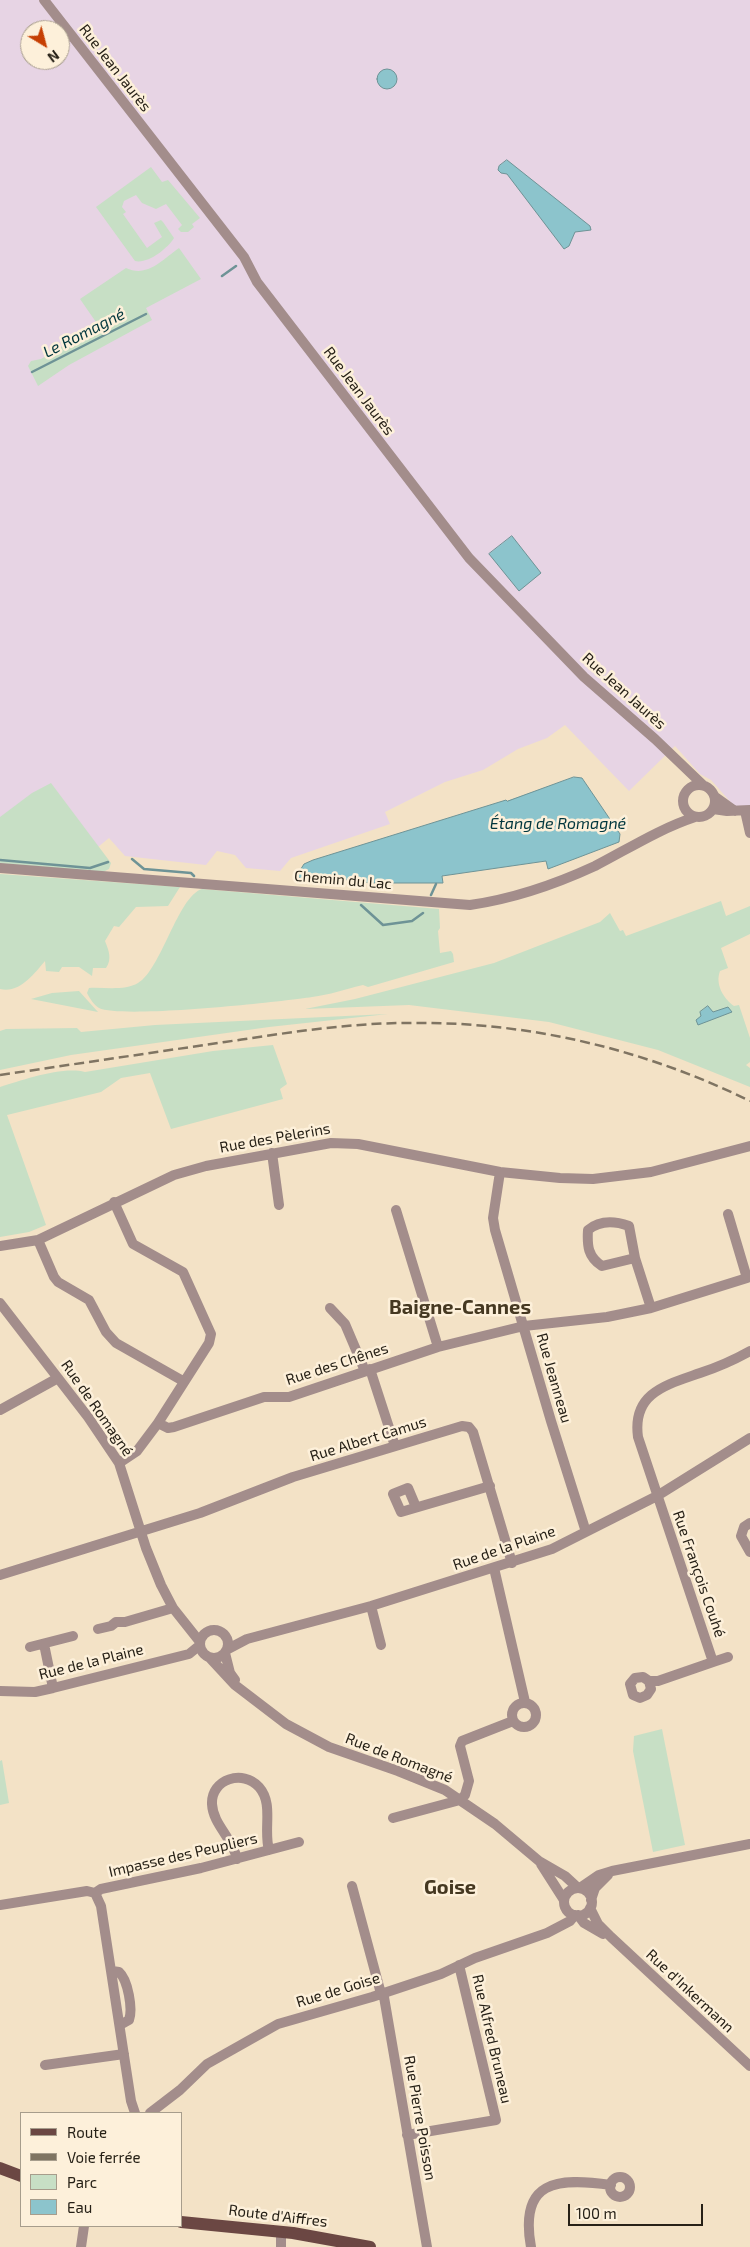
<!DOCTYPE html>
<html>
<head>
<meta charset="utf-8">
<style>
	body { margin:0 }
	#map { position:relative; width:750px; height:2247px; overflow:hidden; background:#f3e2c6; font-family:"Exo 2",sans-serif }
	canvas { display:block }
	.legend { position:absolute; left:20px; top:2112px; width:162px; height:115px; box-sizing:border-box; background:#fdf0da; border:1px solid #a79d8c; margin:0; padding:6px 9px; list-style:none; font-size:15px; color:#272117 }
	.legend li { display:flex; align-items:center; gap:10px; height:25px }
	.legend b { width:25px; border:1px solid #a79d8c }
	.north { position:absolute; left:20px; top:20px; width:50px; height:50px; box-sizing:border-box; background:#fdf0da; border:1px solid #a79d8c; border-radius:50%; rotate:143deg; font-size:14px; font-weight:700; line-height:20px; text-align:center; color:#272117 }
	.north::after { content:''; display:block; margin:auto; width:18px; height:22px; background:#c63f03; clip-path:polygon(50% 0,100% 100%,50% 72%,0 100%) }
	.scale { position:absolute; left:568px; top:2204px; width:135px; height:22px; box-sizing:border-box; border:2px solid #272117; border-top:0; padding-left:6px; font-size:15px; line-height:18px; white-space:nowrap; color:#272117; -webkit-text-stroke:4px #fdf0da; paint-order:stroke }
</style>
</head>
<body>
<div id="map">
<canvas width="750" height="2247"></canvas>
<ul class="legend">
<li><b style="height:6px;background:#6b4743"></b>Route</li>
<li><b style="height:6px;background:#7f7462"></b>Voie ferrée</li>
<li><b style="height:14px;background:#c7dfc5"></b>Parc</li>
<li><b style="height:14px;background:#8cc4cc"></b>Eau</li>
</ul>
<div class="north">N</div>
<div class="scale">100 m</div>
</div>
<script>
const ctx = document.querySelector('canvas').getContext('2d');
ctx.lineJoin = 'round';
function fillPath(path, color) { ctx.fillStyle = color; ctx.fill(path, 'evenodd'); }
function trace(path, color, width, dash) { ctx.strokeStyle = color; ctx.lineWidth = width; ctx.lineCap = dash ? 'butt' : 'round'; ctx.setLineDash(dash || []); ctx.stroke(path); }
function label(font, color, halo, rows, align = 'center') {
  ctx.font = font + ' "Exo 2",sans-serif'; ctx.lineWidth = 5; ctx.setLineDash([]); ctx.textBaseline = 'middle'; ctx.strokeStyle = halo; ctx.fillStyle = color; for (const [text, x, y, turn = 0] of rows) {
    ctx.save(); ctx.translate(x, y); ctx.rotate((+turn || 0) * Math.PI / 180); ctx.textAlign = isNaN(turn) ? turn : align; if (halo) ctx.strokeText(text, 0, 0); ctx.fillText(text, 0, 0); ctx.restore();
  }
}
const industrial = new Path2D(`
	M0,0H750V824L711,780L700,774L675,746L629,791L565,725L547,738L518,749L483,770L445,782L385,812L390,824L291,858L280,871L246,868L235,855L217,851L206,865L125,856L109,838L98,847L0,849ZM30,30H60V60H30Z`);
const green = new Path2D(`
	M151,167L162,182L168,180L200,218L192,224L194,227L188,232H181L178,229L182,225L166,204L156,209L142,203L136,195L124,201L122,207L126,212L123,214L147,248L162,237L154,223L161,220L163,222L174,238C167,249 148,264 135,261L96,207Z
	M179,248L201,279L146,308L152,320L69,365L38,386L28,366L31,361L41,359L98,325L80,299L126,268C147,278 162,260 179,248Z
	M51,783L111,863L109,869L101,873L0,864V817L32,793Z
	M0,874L180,887L168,906L136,907L119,927L114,926L105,941C109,951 112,959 106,968H93L92,976L79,967H62L59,972L46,971L45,961C34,974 19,994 0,989Z
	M202,889L439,909L440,928L438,931L440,953L451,951L453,954L454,962L368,987L363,985C346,989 329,995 312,997C279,1002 122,1019 99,1008C94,1005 90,999 87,993L89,988C104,987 125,991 138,983C161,970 178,896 202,889Z
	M721,901L726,916L750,906V934L721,948L728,968L720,971C715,984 723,998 734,1006L739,1005L750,1038V1062L746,1065L750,1068V1087L658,1050L549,1022L409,1005L305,1009L355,999L494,963L600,922L610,913L620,931L623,930L626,936Z
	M79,991L98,1012L31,999L52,993Z
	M388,1014L269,1027L71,1055L0,1070V1031L6,1029L77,1028L81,1032L155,1025Z
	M273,1045L287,1084L280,1089L283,1099L171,1129L150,1073L121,1078L101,1092L7,1115L46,1225L29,1232L0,1237V1087C23,1080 62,1066 85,1072L213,1051Z
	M662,1729L685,1845L653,1852L633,1751L634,1736Z
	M2,1760L9,1803L0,1805V1761Z`);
const water = new Path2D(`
	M377 79a10 10 0 1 1 20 0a10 10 0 1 1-20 0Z
	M507,160L590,226L591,230L575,232L569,246L564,249L507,174L501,173L498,170L499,166Z
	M512,536L541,573L519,591L489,554Z
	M574,777L582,778L620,834L619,842L548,869L546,861L442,876L443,883H370L326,877L303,881L297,875L304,864L313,860L506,800L507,801Z
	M708,1006L713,1012L728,1007L732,1012L698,1025L696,1020L701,1016L700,1012Z`);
const stream = new Path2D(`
	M222,276L236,266
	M32,372L146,314
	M132,859L144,869L191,873L194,876
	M0,860L90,868L108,862
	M431,895L436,884
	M361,905L383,925L412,921L423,913`);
const minor = new Path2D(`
	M44,0L244,257L257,282L469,558L584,677L655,739L703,785
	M683 801a16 16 0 1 1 32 0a16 16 0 1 1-32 0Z
	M714,796L735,811
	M713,809L727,811L750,810
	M745,811L750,833
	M0,868L470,905C512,899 556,884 595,866C628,849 659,829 695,817
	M272,1153L279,1205
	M500,1172L493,1218L495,1230L551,1421L586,1532
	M114,1202L133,1244L183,1272L211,1334L209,1343L158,1423
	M396,1210L438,1347
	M38,1240L54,1277L58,1282L89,1300L106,1332L116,1343L183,1381
	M0,1246L38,1240L174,1175L206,1166L331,1143L358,1144L500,1172L560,1178L593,1179L651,1172L750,1146
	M635,1258L602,1266C588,1257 587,1246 588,1230C600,1220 615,1221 629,1226L635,1258L651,1308
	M0,1303L88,1417L119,1463L146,1548L161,1585L173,1608L200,1642
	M330,1308L345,1324L365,1371
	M370,1369L395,1446
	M0,1410L58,1378
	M119,1463L137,1451L158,1423L168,1428L174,1427L264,1397H289L438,1347L524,1326L607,1317L651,1308L747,1278L728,1214
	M416,1507L408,1488L393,1494L401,1512L490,1486
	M750,1523L744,1527L741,1536L750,1552
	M494,1568L525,1702
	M0,1575L200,1513L293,1477L462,1426L469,1427L473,1432L512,1563
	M371,1606L381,1645
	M98,1629L111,1626L116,1622H125L173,1608
	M200 1644a14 14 0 1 1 28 0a14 14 0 1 1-28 0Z
	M44,1644L53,1688
	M30,1647L73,1636
	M228,1649L247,1639L371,1606L552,1549L657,1496L750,1438
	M225,1653L230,1673L235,1680
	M210,1658L235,1685L286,1724L329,1747L398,1771L445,1790L495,1824L539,1861L565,1876L578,1888
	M713,1662L728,1657
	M649,1681L651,1689L647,1695L640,1698L633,1695L630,1684L635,1678L643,1677L649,1681H658L713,1662L638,1437C632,1393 666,1385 700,1373C718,1367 734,1360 750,1351
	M0,1691L35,1692L53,1688L189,1654L200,1645
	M512 1715a12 12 0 1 1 24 0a12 12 0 1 1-24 0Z
	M393,1818L460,1800L465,1795L469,1781L460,1746L462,1741L513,1721
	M237,1859C233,1838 213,1825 212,1804C211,1779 243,1769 259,1787C274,1804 263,1829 269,1850
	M541,1864L564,1900
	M352,1886L380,1990L384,1997L427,2247
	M580,1888L599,1875L612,1871L750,1844
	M564 1902a14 14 0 1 1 28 0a14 14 0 1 1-28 0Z
	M591,1900L595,1888L608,1875
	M0,1905L87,1891L95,1893
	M590,1908L598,1924L611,1937L750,2066
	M578,1915L584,1923L603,1934
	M112,1971L119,1972C128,1980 133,2009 129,2020L120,2025
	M45,2065L124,2054
	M135,2113L131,2101L101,1906L95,1893L101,1889L201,1868L299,1842
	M150,2113L180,2090L207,2064L278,2024L372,1997L441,1974L475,1958L547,1933L570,1921L575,1915
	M407,2135L496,2120L459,1965
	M610 2187a10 10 0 1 1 20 0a10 10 0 1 1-20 0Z
	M281,2232V2247
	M81,2247L84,2226
	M531,2247C519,2181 556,2177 611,2185`);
const major = new Path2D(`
	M0,2168L21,2176
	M181,2222L293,2233L370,2247`);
const rail = new Path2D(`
	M0,1075C75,1064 150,1053 225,1042C286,1033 347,1023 408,1023C527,1021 644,1049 750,1101`);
const streetNames = [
	["Rue Jean Jaurès",115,68,52],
	["Rue Jean Jaurès",359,391,53],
	["Rue Jean Jaurès",624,691,42],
	["Chemin du Lac",343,880,5],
	["Rue des Pèlerins",275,1138,-10],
	["Rue des Chênes",337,1364,-18],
	["Rue Jeanneau",554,1378,74],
	["Rue de Romagné",97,1408,55],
	["Rue Albert Camus",368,1439,-17],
	["Rue de la Plaine",504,1548,-19],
	["Rue François Couhé",699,1574,71],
	["Rue de la Plaine",91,1662,-14],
	["Rue de Romagné",399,1758,21],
	["Impasse des Peupliers",183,1855,-13],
	["Rue de Goise",338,1990,-17],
	["Rue d'Inkermann",690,1991,43],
	["Rue Alfred Bruneau",492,2039,77],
	["Rue Pierre Poisson",420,2118,80],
	["Route d'Aiffres",278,2216,7]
];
const waterNames = [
	["Le Romagné",84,333,-27],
	["Étang de Romagné",558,824]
];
const districtNames = [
	["Baigne-Cannes",460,1307],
	["Goise",450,1887]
];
fillPath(industrial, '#e7d4e4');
fillPath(green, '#c7dfc5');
fillPath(water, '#8cc4cc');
trace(water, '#6e9396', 1);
trace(stream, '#6e9396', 2.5);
trace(minor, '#a38d8b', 10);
trace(major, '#6b4743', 12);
trace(rail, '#7f7462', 2.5, [10, 5]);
label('15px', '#272117', '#fdf0da', streetNames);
label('italic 16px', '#00363d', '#fdf0da', waterNames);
label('bold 20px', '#453821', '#fdf0da', districtNames);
</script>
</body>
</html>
